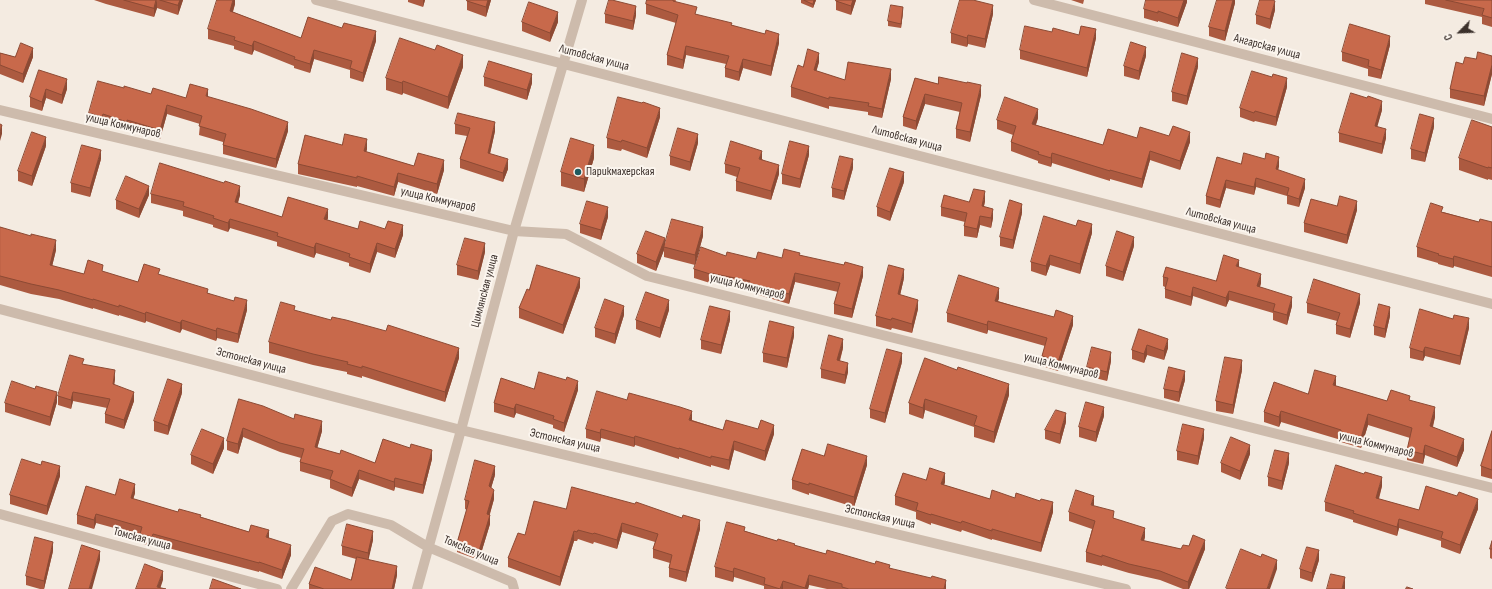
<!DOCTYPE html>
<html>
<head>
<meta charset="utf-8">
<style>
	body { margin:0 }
	#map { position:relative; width:1492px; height:589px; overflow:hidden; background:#f4ebe1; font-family:"Sofia Sans Condensed",sans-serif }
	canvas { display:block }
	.north { position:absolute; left:1440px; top:12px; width:40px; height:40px; -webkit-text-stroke:3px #fbf5ee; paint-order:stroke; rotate:246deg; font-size:11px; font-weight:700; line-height:16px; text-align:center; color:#3b302b }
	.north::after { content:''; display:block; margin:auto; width:14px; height:18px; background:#3b302b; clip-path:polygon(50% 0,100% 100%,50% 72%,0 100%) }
</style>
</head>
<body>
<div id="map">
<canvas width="1492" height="589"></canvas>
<div class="north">С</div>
</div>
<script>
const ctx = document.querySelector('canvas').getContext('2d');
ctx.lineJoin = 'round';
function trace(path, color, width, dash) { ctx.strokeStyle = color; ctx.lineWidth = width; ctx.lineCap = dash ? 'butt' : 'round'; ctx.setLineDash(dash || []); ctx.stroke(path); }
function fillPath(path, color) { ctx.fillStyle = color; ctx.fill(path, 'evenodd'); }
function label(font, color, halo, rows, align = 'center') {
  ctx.font = font + ' "Sofia Sans Condensed",sans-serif'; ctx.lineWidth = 4; ctx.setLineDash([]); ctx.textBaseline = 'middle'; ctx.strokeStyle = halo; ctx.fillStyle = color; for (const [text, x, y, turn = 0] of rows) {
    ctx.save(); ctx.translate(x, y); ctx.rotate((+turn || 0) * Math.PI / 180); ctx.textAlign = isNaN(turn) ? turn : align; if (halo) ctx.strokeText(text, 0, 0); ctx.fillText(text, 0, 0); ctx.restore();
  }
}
const street = new Path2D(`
	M316,0L1492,304
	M1034,0L1492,119
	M0,110L514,231L566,234L647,276L1492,488
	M0,309L461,430L1126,589
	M0,514L277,589
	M291,589L332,521L348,514L391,525L428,547L512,582L514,589
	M417,589L461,430L514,231L582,0`);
const wall = new Path2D(`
	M94,0H183L178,15L157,8L154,17L106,4Z
	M235,0V4L233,12L301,38L376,41L363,82L350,78V70L314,59L310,73L294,68V66L254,50L252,55L234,49V46L208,39V29Z
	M408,0H425L423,7L408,2Z
	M491,0L486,17L467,10V1Z
	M647,0H676L675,2L697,15L732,25L779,43L771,76L743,68L739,81L725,77V68L726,64L686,55L683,69L667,65V55L676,23L646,14V4Z
	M801,0H816L813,8L801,3Z
	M856,0L851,15L836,10V1Z
	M1071,0H1084L1083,4Z
	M1187,0V2L1178,27L1158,21V22L1144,18V9Z
	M1235,0V3L1225,41L1209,36V27Z
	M1425,0H1492V27L1482,24V17L1425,4Z
	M1275,10L1270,29L1256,24V15Z
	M903,12L901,28L888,26V21Z
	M605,14L636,15L633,30L605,23Z
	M993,14L985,48L968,44L967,47L951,43V33Z
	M522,22H558L550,42L522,31Z
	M1079,35L1096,38L1087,77L1020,59V50Z
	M1390,45L1381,79L1368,76V69L1342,61V52Z
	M0,53L15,57H33L23,83L0,74Z
	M1146,56L1139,80L1124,76V66Z
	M1492,56V74L1484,106L1450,98V89L1463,64L1476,59Z
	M819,62L816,71L845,80L891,79L882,118L868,115V112L829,106V109L791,97V87L803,67Z
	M463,67L448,109L403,93L402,95L386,90V78Z
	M1198,67L1187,105L1172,101V92Z
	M39,70L67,89L62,104L46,98L42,111L30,107V97Z
	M484,77L532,83L527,100L484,86Z
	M915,78L938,84L981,95L970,142L956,138V129L960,112L925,104L916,130L903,126V117Z
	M1287,87L1276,126L1255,121L1254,122L1240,117V108Z
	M124,88L151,94L186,98L208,97L288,131L276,168L223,154V142L199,135L200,124L167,114L160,139L127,130V131L103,124L102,126L89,122V113Z
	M1382,110L1377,126L1386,138L1382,154L1339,142V133Z
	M660,117L647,158L622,149L621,151L607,148V138Z
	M1038,118L1036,125L1103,145L1137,138L1190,142L1180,170L1150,160L1142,188L1110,179V181L1052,163L1051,167L1038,163V161L1011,151V142L1013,135L997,129V120Z
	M455,124L495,131L490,154L508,169L503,182L460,168V159L467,136L455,134Z
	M1434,127L1425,162L1411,159V149Z
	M1492,127V180L1488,179V180L1459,170V158Z
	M698,143L690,171L670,165V156Z
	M342,145L367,149L366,152L414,166L444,170L437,194L398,182L394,196L357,186V187L298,174V164Z
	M46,146L32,186L18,181V171Z
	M809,155L800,188L782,184V174Z
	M594,158L584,192L561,186V172Z
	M101,159L90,197L71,192V183Z
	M762,159L779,174L771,200L736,191V181L737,177L725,173V164Z
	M1241,164L1279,166L1278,170L1305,188L1299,207L1287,204V196L1256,187L1254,195L1226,188L1220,208L1206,204V196Z
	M853,168L844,200L832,197V188Z
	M904,182L890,221L877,216V207Z
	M151,194L240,195L238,203L282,217L328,218L327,220L358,229L403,235L395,258L377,252L370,273L349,266V263L316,253L314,258L277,246V242L230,228L228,232L213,227V225L183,216V211L151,203Z
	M149,195L139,218L116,209V200Z
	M985,201L984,206L993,218L991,228L980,225L977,238L964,236V226L965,222L941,216V207L969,202Z
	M1337,206L1357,210L1347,244L1304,232V223Z
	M1443,212L1479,222H1492V277L1454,266L1453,268L1438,264V263L1417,257V247Z
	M1022,213L1013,249L1000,246V237Z
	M608,217L601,240L580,233V224Z
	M0,227L56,250L52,266L84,274L103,272L138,282L160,275L208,293L247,310L238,343L217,338L216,341L182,329L180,333L146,321L145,323L119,315V316L93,308V309L59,299L31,294L0,285Z
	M1092,233L1080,274L1050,265L1046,276L1031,271V262Z
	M703,236L695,265L664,257V250L656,271L637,263V254L665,244Z
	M1134,246L1123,281L1106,276V266Z
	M485,252L478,280L457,275V265Z
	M800,255L863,276L852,318L834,314V304L838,292L795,282L789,304L749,292V291L710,282V283L694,278V269L726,256L756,259L782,258Z
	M1239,267L1261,283L1260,287L1292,306L1287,325L1273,320V313L1229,300L1226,307L1193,296L1191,306L1165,298V287L1163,286V277L1216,281Z
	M904,278L900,295L918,309L912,333L892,328L891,330L876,326V316Z
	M580,287L563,334L519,318V308L529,290Z
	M999,298L998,301L1073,325L1058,371L1042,366V356L1045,346L988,330L987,334L947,322V313Z
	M1307,303H1360L1350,338L1336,334V325L1337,321L1307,313Z
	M669,310L660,338L636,329V320Z
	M295,311L459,358L445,402L362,376V378L347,374V372L313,365L269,353V342Z
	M624,315L615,344L595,337V328Z
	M1390,316L1385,338L1374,335V326Z
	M730,320L721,354L701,349V340Z
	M1469,328L1460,365L1425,356L1423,361L1410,358V348Z
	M1139,329L1168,348L1164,360L1147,355L1144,363L1132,359V350Z
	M794,336L787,368L763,362V353Z
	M843,348L840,361L848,372L845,384L821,378V369Z
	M925,358L1009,395L994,443L974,437V427L925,410L923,419L909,414V403Z
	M1111,361L1107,381L1087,376V367Z
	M902,362L885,423L870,418V409Z
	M84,364L115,379L114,385L134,401L124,429L105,423V414L107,408L73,401L71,409L58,405V396Z
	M1242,370L1233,414L1216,411V401Z
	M1185,380L1179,402L1164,398V389Z
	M1336,386L1387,401L1410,400L1435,417L1433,427L1464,450L1457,467L1425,455L1423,464L1407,460V450L1410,438L1368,425L1361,448L1341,442V440L1281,422L1279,427L1264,422V412L1308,394Z
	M534,389L578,390L564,432L553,428V425L516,413L514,418L494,412V403Z
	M182,393L168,435L154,431V421Z
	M239,399L322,431L317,448L375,463L432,459L423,494L395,487L394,491L359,479L352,497L330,488V480L300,471V462L301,458L280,452L243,437L238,454L227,450V441Z
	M57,402L50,426L5,412V403Z
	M1104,416L1096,442L1079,437V427Z
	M692,420L723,430L774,434L765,461L734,450L729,470L711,465V467L679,457V459L635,445L634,447L601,438L600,442L586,438V429Z
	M1066,422L1060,444L1045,439V430Z
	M1492,431V479L1481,476V466Z
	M1204,438L1198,465L1177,460V451Z
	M224,448L213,474L191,464V455Z
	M1250,454L1240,480L1221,472V463Z
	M824,456L867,465L854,507L809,493V495L792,489V480Z
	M1289,463L1282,490L1268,486V477Z
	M41,465L60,476L47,515L10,504V495Z
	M495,475L491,488L494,499L490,514V524L479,560L457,552V543L467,510L465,509V500Z
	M926,480L945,482L944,485L990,499L1053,512L1041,552L992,539V540L962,530L961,532L931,523V525L916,519V512L895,505V496Z
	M1382,486L1379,499L1419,510L1478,509L1460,554L1441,547V541L1399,528L1397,536L1353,522V520L1325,511V502Z
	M135,493L133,499L178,512L201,517L269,538L291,555L282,579L259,571V572L153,544L152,547L140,543V535L96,523L94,529L77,524V515L115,495Z
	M1094,506L1145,537L1144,541L1181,549L1189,546L1205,549L1189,589H1183L1160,580L1129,573L1102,565V566L1086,562V552L1092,529L1069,521V512Z
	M566,509L700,529L686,582L669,577V568L670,563L653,558V549L655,542L622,532L617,549L594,542L593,544L578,539L577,541H574L560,586L508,567V558L525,535Z
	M745,531L777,541L826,554L890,568L946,589H827L809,585L808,589H764V586L734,577L733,582L715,577V567Z
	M373,540L368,559L397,575L394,589H309V584L351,580L356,559L342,555V546Z
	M1492,541V559L1490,558V549Z
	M53,551L44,589H40L26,585V576Z
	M1319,560L1312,582L1300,578V569Z`);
const shadedWall = new Path2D(`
	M157,0V8L154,17V8Z
	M180,0H183L178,15V5Z
	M233,0H235V4L230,20V11Z
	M423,0H425L423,7Z
	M488,0H491L486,17V7Z
	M814,0H816L813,8V4Z
	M853,0H856L851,15V6Z
	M1184,0H1187V2L1178,27V18Z
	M1233,0H1235V3L1225,41V31Z
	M1275,1V10L1270,29V19Z
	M993,5V14L985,48V39Z
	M636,6V15L633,30V21Z
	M903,7V12L901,28V24Z
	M558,12V22L550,42V33Z
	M1096,29V38L1087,77V68Z
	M376,31V41L363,82V73Z
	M779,34V43L771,76V66Z
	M968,35V44L967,47V38Z
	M1390,36V45L1381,79V70Z
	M254,41V50L252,55V46Z
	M686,46V55L683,69V60Z
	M1146,47V56L1139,80V71Z
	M33,48V57L23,83V74Z
	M314,50V59L310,73V64Z
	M819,53V62L814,80V70Z
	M463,55V67L448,109V97Z
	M1198,58V67L1187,105V96Z
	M743,59V68L739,81V72Z
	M1492,65V74L1484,106V96Z
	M891,69V79L882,118V109Z
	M532,74V83L527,100V90Z
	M1287,78V87L1276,126V117Z
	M67,79V89L62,104V95Z
	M403,81V93L402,95V83Z
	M981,85V95L970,142V132Z
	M46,89V98L42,111V102Z
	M208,89V98L206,96Z
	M925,94V104L916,130V121Z
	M1382,101V110L1375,135V126Z
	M167,105V114L160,139V130Z
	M660,108V117L647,158V148Z
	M1038,109V118L1032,134V124Z
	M103,114V124L102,126V117Z
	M1434,118V127L1425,162V153Z
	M288,122V131L276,168V159Z
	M495,122V131L488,162V153Z
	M2,125V134L0,141V132Z
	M1386,129V138L1382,154V144Z
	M1190,132V142L1180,170V161Z
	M698,134V143L690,171V162Z
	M46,137V146L32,186V176Z
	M367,139V149L364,160V151Z
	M594,145V158L584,192V179Z
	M809,146V155L800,188V179Z
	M101,150V159L90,197V188Z
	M762,151V160L759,159Z
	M1150,151V160L1142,188V179Z
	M1052,153V163L1051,167V158Z
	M1279,157V166L1276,178V169Z
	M508,159V169L503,182V173Z
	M853,159V168L844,200V191Z
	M444,160V170L437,194V184Z
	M779,165V174L771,200V191Z
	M904,172V182L890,221V212Z
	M398,173V182L394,196V187Z
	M1256,178V187L1254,195V187Z
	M1305,179V188L1299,207V199Z
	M1226,180V188L1220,208V200Z
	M149,186V195L139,218V209Z
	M240,186V195L235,212V202Z
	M985,191V201L982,215V206Z
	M1357,201V210L1347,244V235Z
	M1022,204V213L1013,249V240Z
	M608,207V217L601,240V230Z
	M328,209V218L324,228V219Z
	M993,209V218L991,228V218Z
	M980,216V225L977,238V229Z
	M230,219V228L228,232V223Z
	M1092,224V233L1080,274V264Z
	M403,225V235L395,258V249Z
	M703,227V236L695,265V255Z
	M1134,237V246L1123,281V272Z
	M665,238V248L664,247V250L656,271V262Z
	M56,240V250L50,275V265Z
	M316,243V253L314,258V248Z
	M377,243V252L370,273V264Z
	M485,243V252L478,280V271Z
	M1050,255V265L1046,276V266Z
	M1454,256V266L1453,268V259Z
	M1239,260V269L1236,266Z
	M863,267V276L852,318V309Z
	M904,269V278L898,304V294Z
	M795,273V282L789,304V294Z
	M1261,274V283L1257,296V286Z
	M580,278V287L563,334V325Z
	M1193,287V296L1191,306V297Z
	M999,288V298L995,310V301Z
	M1229,291V300L1226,307V298Z
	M1360,294V303L1350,338V329Z
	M1292,297V306L1287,325V315Z
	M247,300V310L238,343V334Z
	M669,300V310L660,338V328Z
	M918,300V309L912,333V324Z
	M624,306V315L615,344V334Z
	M1390,307V316L1385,338V329Z
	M730,311V320L721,354V345Z
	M146,312V321L145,323V314Z
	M1073,316V325L1058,371V362Z
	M1469,318V328L1460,365V356Z
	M182,320V329L180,333V323Z
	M988,321V330L987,334V325Z
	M794,327V336L787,368V358Z
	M217,328V338L216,341V331Z
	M843,339V348L837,369V360Z
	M1168,339V348L1164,360V351Z
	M1147,345V355L1144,363V354Z
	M1425,347V356L1423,361V352Z
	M459,348V358L445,402V392Z
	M1111,352V361L1107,381V372Z
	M902,353V362L885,423V413Z
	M1242,360V370L1233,414V405Z
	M848,363V372L845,384V375Z
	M115,370V379L113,393V384Z
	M1185,371V380L1179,402V392Z
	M1336,376V387L1333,385Z
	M578,381V390L564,432V423Z
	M182,384V393L168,435V426Z
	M1009,384V395L994,443V432Z
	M57,392V402L50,426V417Z
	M73,392V401L71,409V400Z
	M134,392V401L124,429V420Z
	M925,399V410L923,419V408Z
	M516,404V413L514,418V409Z
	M1104,407V416L1096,442V432Z
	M1435,407V417L1430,436V426Z
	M692,411V420H689Z
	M1281,411V422L1279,427V417Z
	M1066,413V422L1060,444V434Z
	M1368,414V425L1361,448V438Z
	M322,421V431L315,456V447Z
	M774,425V434L765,461V451Z
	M243,428V437L238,454V444Z
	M601,429V438L600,442V433Z
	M1204,429V438L1198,465V456Z
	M635,436V445L634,447V438Z
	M224,438V448L213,474V464Z
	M1464,439V450L1457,467V457Z
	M734,441V450L729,470V460Z
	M1250,445V454L1240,480V471Z
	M1425,445V455L1423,464V454Z
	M432,450V459L423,494V485Z
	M1289,453V463L1282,490V481Z
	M867,456V465L854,507V497Z
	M60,466V476L47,515V506Z
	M495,466V475L489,495V486Z
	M359,470V479L352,497V488Z
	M945,473V482L941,494V484Z
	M1382,477V486L1376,507V498Z
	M395,478V487L394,491V482Z
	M135,484V493L131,507V498Z
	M494,490V499L487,523V514Z
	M1094,496V506L1091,505Z
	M1478,499V509L1460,554V545Z
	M1053,502V512L1041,552V543Z
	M96,514V523L94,529V520Z
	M490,515V524L479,560V551Z
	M1399,519V528L1397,536V527Z
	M700,520V529L686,582V572Z
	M622,523V532L617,549V540Z
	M1145,528V537L1141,549V540Z
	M269,530V539L266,537Z
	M373,531V540L368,562V553Z
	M574,531V541L560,586V577Z
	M153,534V544L152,547V537Z
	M1205,540V549L1189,589H1188V582Z
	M53,542V551L44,589V581Z
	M291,545V555L282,579V570Z
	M1319,550V560L1312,582V573Z
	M100,551V560L92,589H89Z
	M1277,560V569L1270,589H1267Z
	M397,566V575L394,589H392Z
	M734,568V577L733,582V572Z
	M163,571V580L160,589L157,587Z
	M809,575V585L808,589H805Z
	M1345,577V589H1342Z
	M946,580V589H944Z
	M783,581V589H781Z`);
const building = new Path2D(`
	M124,0H156L154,8Z
	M160,0H180L178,5Z
	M217,0H233L230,11L301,38L308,17L342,28L344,23L376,31L363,73L350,68L352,61L314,50L310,64L294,59L295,57L254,41L252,46L234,40L235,37L208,29Z
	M467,0H488L486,7L467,1Z
	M609,0H612L636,6L633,21L605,14Z
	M647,0H673V1L697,7L695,14L732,23L731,25L765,34L766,30L779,34L771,66L743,59L739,72L725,68L729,56L686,46L683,60L667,55L678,15L646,4Z
	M804,0H814L813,4Z
	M836,0H853L851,6L836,1Z
	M960,0H973L993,5L985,39L968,35L967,38L951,33Z
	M1146,0H1184L1178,18L1158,11V13L1144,9Z
	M1217,0H1233L1225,31L1209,27Z
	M1260,0H1273L1275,1L1270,19L1256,15Z
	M1446,0H1492V18L1482,15L1484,9Z
	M529,2L558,12L550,33L522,22Z
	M891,5L903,7L901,24L888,21Z
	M1350,24L1390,36L1381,70L1368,66L1369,60L1342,52Z
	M1025,26L1052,32L1053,28L1079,35L1081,26L1096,29L1087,68L1020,50Z
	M400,38L435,50L437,45L463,55L448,97L403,81L402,83L386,78Z
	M1131,42L1146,47L1139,71L1124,66Z
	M21,43L33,48L23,74L0,65V53L15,57Z
	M808,49L819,53L814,70L845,80L848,62L891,69L882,109L868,106L869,103L829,97V99L791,87L798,65L803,67Z
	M1478,52L1492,56V65L1484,96L1450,89L1456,62L1463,64L1465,57L1476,59Z
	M1182,53L1198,58L1187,96L1172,92Z
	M489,61L532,74L527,90L484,77Z
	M39,70L67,79L62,95L46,89L42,102L30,97Z
	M1252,71L1272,77L1273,74L1287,78L1276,117L1255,111L1254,113L1240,108Z
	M939,77L967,83V82L981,85L970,132L956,129L962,103L925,94L916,121L903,117L915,78L938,84Z
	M98,81L124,88V86L151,94L153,88L186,98L190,84L208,89L206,96L251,109L288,122L276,159L223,145L226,134L199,126L202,116L167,105L160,130L127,120V122L103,114L102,117L89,113Z
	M1351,93L1367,98L1368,96L1382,101L1375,126L1386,129L1382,144L1339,133Z
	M618,97L642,103L643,102L660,108L647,148L622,140L621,142L607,138Z
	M1005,97L1038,109L1032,124L1103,145L1108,129L1137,138L1140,127L1169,136L1173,126L1190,132L1180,161L1150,151L1142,179L1110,170V171L1052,153L1051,158L1038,154L1039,152L1011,142L1016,126L997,120Z
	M458,113L495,122L488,153L508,159L503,173L460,159L470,128L455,124Z
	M1420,114L1434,118L1425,153L1411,149Z
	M1472,120L1492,127V168L1488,167V168L1459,158Z
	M0,124L2,125L0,132Z
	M678,128L698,134L690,162L670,156Z
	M32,132L46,137L32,176L18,171Z
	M345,134L367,139L364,151L414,166L418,153L444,160L437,184L398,173L394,187L357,176V178L298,164L305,135L342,145Z
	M571,138L594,145L584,179L561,172Z
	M731,141L762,151L759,159L779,165L771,191L736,181L740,168L725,164Z
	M790,141L809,146L800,179L782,174Z
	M82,145L101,150L90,188L71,183Z
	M1244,153L1265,159L1266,153L1279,157L1276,169L1305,179L1299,199L1287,195L1289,188L1256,178L1254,187L1226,180L1220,200L1206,196L1217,157L1241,164Z
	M840,156L853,159L844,191L832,188Z
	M160,163L224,183L225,181L240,186L235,202L282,217L288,197L328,209L324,219L358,229L360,221L385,229L388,221L403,225L395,249L377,243L370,264L349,257L350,254L316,243L314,248L277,236L278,233L230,219L228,223L213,218L214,216L183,206L184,202L151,194Z
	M890,168L904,172L890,212L877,207Z
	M126,176L149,186L139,209L116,200Z
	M974,189L985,191L982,206L993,209L991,218L980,216L977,229L964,226L967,213L941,207L944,195L969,202Z
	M1340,196L1357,201L1347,235L1304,223L1311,199L1337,206Z
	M1010,200L1022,204L1013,240L1000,237Z
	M587,201L608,207L601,230L580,224Z
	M1431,203L1443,207L1441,212L1479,222L1480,219L1492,222V267L1454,256L1453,259L1438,255L1439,254L1417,247Z
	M1044,216L1076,226L1078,220L1092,224L1080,264L1050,255L1046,266L1031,262Z
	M672,219L703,227L695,255L664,247Z
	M0,227L31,236V234L56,240L50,265L84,274L88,260L103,265L102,271L138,282L144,264L160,269L158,274L208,289L207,293L234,301L235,297L247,300L238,334L217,328L216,331L182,320L180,323L146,312L145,314L119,305V307L93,299V300L59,290L31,284L0,276Z
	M646,231L665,238L656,262L637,254Z
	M1117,231L1134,237L1123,272L1106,266Z
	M465,238L485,243L478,271L457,265Z
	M701,247L726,256L727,252L756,259L758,252L782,258L784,249L800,253L799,255L844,265L845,262L863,267L852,309L834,304L840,283L795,273L789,294L749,283L750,281L710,273V274L694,269Z
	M1224,255L1239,260L1236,266L1261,274L1257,286L1292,297L1287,315L1273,311L1275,304L1229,291L1226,298L1193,287L1191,297L1165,289L1168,278L1163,277L1166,267L1216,281Z
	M537,265L580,278L563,325L519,308L527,289L529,290Z
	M889,265L904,269L898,294L918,300L912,324L892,318L891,320L876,316Z
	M959,275L999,288L995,301L1054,317L1056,310L1073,316L1058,362L1042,356L1047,338L988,321L987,325L947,313Z
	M1314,279L1360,294L1350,329L1336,325L1340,313L1307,303Z
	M646,292L669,300L660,328L636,320Z
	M605,299L624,306L615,334L595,328Z
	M281,302L295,306L294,310L331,320L332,317L346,320L386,331L388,325L459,348L445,392L362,366V368L347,364L348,362L313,354L269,342Z
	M1379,304L1390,307L1385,329L1374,326Z
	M710,306L730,311L721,345L701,340Z
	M1420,309L1453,319L1454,315L1469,318L1460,356L1425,347L1423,352L1410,348Z
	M770,321L794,327L787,358L763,353Z
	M1139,329L1168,339L1164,351L1147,345L1144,354L1132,350Z
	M829,335L843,339L837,360L848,363L845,375L821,369Z
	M1092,347L1111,352L1107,372L1087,367Z
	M887,349L902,353L885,413L870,409Z
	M70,355L84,359L82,364L115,370L113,384L134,392L124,420L105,414L110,399L73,392L71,400L58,396Z
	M1225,357L1242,360L1233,405L1216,401Z
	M925,358L957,370L958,367L1009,384L994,432L974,425L977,416L925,399L923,408L909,403Z
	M1169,367L1185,371L1179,392L1164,389Z
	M1315,370L1336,376L1333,385L1387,401L1391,390L1410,396L1409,400L1435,407L1430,426L1464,439L1457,457L1425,445L1423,454L1407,450L1412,428L1368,414L1361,438L1341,432V430L1281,411L1279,417L1264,412L1274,382L1308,394Z
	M539,372L566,380L567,377L578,381L564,423L553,419L554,416L516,404L514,409L494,403L501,378L534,389Z
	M168,379L182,384L168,426L154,421Z
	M12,381L35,389L36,386L57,392L50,417L5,403Z
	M597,391L627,400L629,393L680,407L692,411L689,420L723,430L726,420L758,429L761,420L774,425L765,451L734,441L729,460L711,456V458L679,448V449L635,436L634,438L601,429L600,433L586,429Z
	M239,399L263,406L294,419L295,414L322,421L315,447L340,454L341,450L375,463L383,439L410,448L411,444L432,450L423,485L395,478L394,482L359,470L352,488L330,479L333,471L300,462L304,449L280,443L243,428L238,444L227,441Z
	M1086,402L1104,407L1096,432L1079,427Z
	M1056,410L1066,413L1060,434L1045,430Z
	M1183,424L1204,429L1198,456L1177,451Z
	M202,429L224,438L213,464L191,455Z
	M1492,431V470L1481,466Z
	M1231,437L1250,445L1240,471L1221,463Z
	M828,444L867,456L854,497L809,483V485L792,480L802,449L824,456Z
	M1275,450L1289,453L1282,481L1268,477Z
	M22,459L41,465L42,461L60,466L47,506L10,495Z
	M475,460L495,466L489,486L494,490L487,514L490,515L479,551L457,543L469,501L465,500Z
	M1336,465L1364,474L1365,472L1382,477L1376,498L1419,510L1426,486L1457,496L1459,492L1478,499L1460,545L1441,538L1443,532L1399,519L1397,527L1353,513L1354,511L1325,502Z
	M930,468L945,473L941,484L990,499L992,490L1015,498L1016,493L1040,501L1041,499L1053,502L1041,543L992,529V531L962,521L961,523L931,514V515L916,510L918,503L895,496L903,473L926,480Z
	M120,479L135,484L131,498L178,512L179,509L201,515L200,517L249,532L251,525L269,530L266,537L291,545L282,570L259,562V563L153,534L152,537L140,534L142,527L96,514L94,520L77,515L86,486L115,495Z
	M572,487L635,504L636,502L682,518L683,515L700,520L686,572L669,568L672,555L653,549L658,534L622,523L617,540L594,533L593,534L578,530L577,532L574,531L560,577L508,558L518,533L525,535L534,501L566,509Z
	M1076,490L1094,496L1091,505L1114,511L1113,518L1145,528L1141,540L1181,549L1183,545L1189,546L1193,535L1205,540L1188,582L1160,571L1129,564L1102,555V557L1086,552L1095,521L1069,512Z
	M727,522L745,527L744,531L777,541L778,539L795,544L794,545L826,554L827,550L875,564L876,561L890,565L889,568L931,578L932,576L946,580L944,589H849L842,587V584L809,575L805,588L783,581L780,589L764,584L765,578L734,568L733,572L715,567Z
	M347,524L373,531L368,553L342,546Z
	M35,537L53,542L44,581L26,576Z
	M1492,541V549H1490Z
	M82,545L100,551L89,589H69Z
	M1307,547L1319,550L1312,573L1300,569Z
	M1241,549L1261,557L1262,554L1277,560L1267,589H1228L1226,588Z
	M357,557L397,566L392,589H324L309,584L315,567L351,580Z
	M145,564L163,571L157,587L166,589H136Z
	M1331,574L1345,577L1342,589H1327Z
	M213,579L241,589H210Z
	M1407,587L1413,589H1406Z`);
const markers = [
	[578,172,4,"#1f5a5e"]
];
const streetNames = [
	["Ангарская улица",1267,47,15],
	["Литовская улица",594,58,15],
	["улица Коммунаров",123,126,13],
	["Литовская улица",907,139,15],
	["улица Коммунаров",438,200,13],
	["Литовская улица",1221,221,15],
	["улица Коммунаров",747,287,14],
	["Цимлянская улица",485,291,-75],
	["Эстонская улица",251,361,15],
	["улица Коммунаров",1061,366,14],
	["Эстонская улица",565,441,13],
	["улица Коммунаров",1376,445,14],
	["Эстонская улица",880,517,13],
	["Томская улица",142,539,15],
	["Томская улица",471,551,23]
];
const poiNames = [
	["Парикмахерская",586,172]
];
trace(street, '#cdbbac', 10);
fillPath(wall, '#ac5a40');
fillPath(shadedWall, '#8c4a34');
fillPath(building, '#c8694b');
trace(building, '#8c4a34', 1);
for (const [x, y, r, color] of markers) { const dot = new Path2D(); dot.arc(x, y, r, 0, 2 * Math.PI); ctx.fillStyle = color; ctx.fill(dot); trace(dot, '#fbf5ee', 1.5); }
label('12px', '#3b302b', '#fbf5ee', streetNames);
label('12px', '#3b302b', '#fbf5ee', poiNames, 'left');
</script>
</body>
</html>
